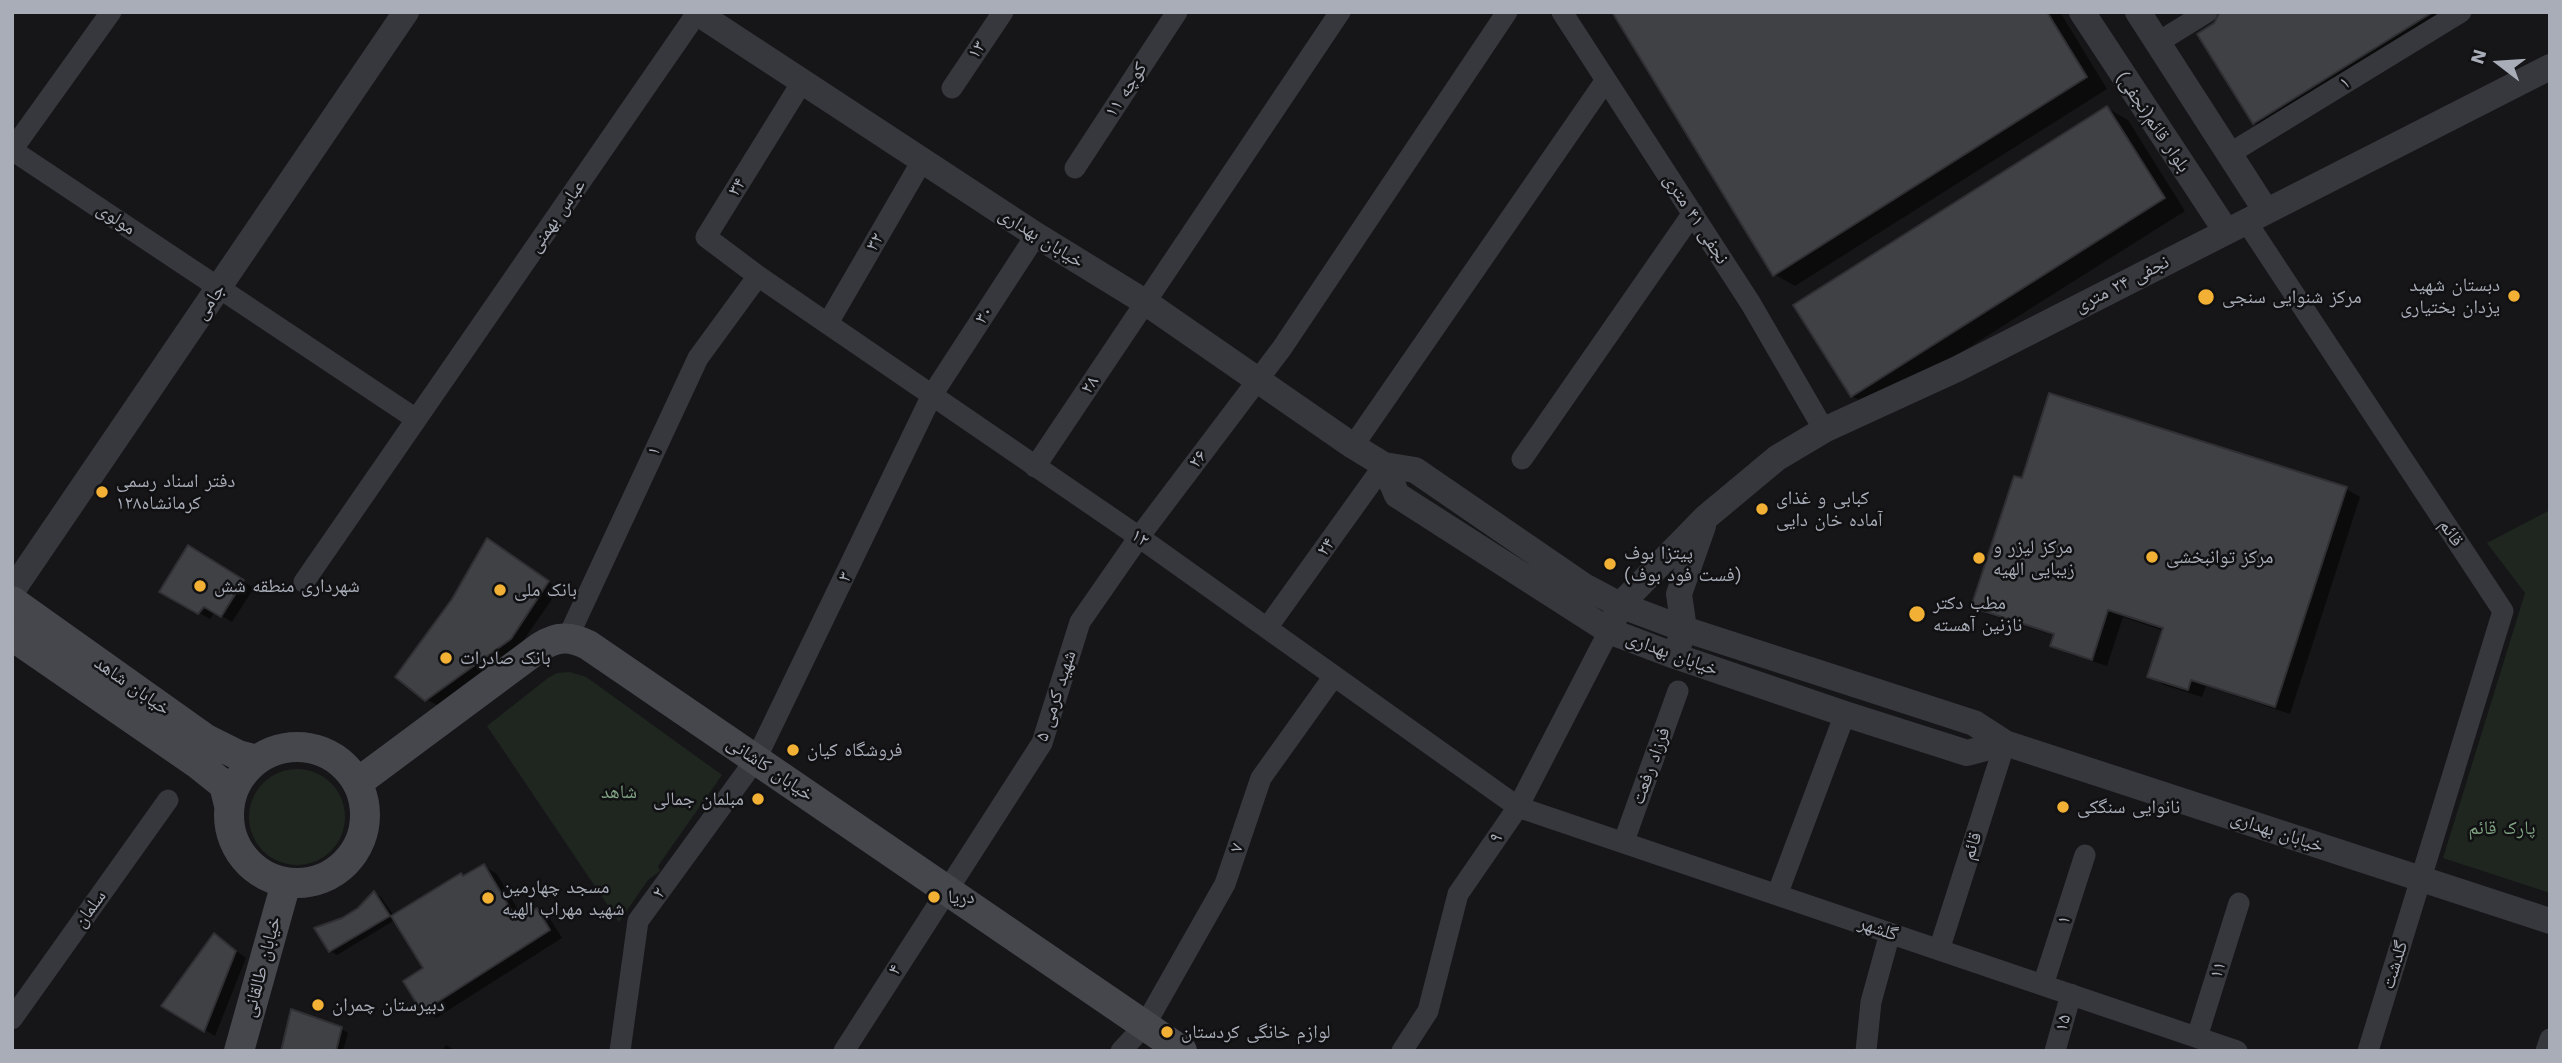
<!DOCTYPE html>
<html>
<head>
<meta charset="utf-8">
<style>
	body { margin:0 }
	#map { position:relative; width:2562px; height:1063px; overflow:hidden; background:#161618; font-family:"Work Sans",sans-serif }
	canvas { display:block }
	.frame { position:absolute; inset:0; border:14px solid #a8adb8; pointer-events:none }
	.north { position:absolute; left:2464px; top:28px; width:70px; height:70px; -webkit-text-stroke:5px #111113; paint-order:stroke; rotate:287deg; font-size:19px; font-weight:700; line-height:28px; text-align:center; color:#a8adb8 }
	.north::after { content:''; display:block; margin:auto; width:24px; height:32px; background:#a8adb8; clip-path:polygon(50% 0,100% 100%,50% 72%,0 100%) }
</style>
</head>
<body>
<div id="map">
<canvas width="2562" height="1063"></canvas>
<div class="frame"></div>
<div class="north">N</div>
</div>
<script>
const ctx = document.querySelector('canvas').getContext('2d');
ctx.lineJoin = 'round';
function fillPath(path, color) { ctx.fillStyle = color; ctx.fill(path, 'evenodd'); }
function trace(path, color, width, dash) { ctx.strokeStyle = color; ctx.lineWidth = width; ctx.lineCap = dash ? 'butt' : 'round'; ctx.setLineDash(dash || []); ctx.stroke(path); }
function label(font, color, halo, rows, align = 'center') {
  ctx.font = font + ' "Work Sans","Noto Naskh Arabic",sans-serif'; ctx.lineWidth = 5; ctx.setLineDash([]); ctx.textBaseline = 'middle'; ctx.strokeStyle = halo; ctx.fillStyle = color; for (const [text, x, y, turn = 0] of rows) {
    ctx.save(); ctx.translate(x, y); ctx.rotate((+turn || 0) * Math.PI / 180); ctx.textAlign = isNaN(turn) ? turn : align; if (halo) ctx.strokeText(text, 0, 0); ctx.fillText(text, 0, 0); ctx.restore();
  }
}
const green = new Path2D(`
	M2550,510V893L2443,858L2525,593L2487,543Z
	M570,672L586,677L596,684L722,775L658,866L660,871L648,880L619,922L487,726L548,678L557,673Z
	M249 817a48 48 0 1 1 96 0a48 48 0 1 1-96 0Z`);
const shadow = new Path2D(`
	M1613,12H2060L2107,89L1795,286L1774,274Z
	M2190,12H2471L2275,135L2254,123L2220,14L2206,21Z
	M2107,108L2128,120L2185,211L1873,408L1852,396Z
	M2346,489L2360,497L2290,714L2206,686L2202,697L2164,685L2149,676L2164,631L2123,617L2107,666L2067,653L2053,645L2055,636L1987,614L1973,606Z
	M188,547L254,588L232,622L215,612L210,619L161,591Z
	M498,547L559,589L521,644L437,705L426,699Z
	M484,866L497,874L523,918L537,910L549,917L562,938L436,1018L424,1011L426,969L395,920L337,955L330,951L343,920L359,909L375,893L381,897L394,916L461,875L466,877Z
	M215,935L246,958L215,1036L164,1005Z
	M341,1029L348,1033L343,1051H283Z
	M446,1045L456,1051H442Z`);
const building = new Path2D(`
	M1612,12H2047L2087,77L1773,276Z
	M2220,12H2433L2253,124L2197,34L2214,23Z
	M2107,106L2165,198L1851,397L1793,305Z
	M2049,393L2347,487L2275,707L2191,680L2188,690L2147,677L2163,628L2108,610L2092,660L2050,646L2054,634L1971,607L2014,476L2022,478Z
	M487,538L549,581L511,639L425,701L395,677L452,599Z
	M188,545L244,580L221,617L204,607L198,614L159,592Z
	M484,864L517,920L537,908L550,930L422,1012L403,981L423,968L391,916L461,873L463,876Z
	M374,891L390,916L329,952L314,928L342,918L358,908Z
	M214,933L236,951L204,1032L161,1006Z
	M291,1009L342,1027L336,1051H281Z`);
const minor = new Path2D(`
	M1562,12L1751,304L1824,430
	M2157,43L2207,12
	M802,82L706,237L758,276L1139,537L1518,807L2237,1051
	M952,88L1003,12
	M12,150L416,419
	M12,150L111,12
	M2229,154L2461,12
	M1075,168L1177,12
	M2246,221L2503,611L2368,1051
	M828,323L922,161
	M1353,446L1606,80
	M1522,459L1693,213
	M1035,467L1340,12
	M304,582L697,13
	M1267,628L1384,465
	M568,637L698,358L758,276
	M1624,841L1678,691
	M1777,895L1845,714
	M1939,950L2005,743
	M2043,985L2085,855
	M12,1019L168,800
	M2197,1037L2239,903
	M620,1051L638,921L756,759L932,395L1036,235
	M844,1051L1042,743L1080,622L1139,537L1282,348L1507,12
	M1121,1051L1145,1025L1225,884L1261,778L1334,676
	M1402,1051L1428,1011L1458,894L1518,807L1609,631
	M1866,1051L1871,1002L1890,933
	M2055,1051L2071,994
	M2546,1051L2550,1039`);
const tertiary = new Path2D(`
	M696,12L1036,235L1145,302L1353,446L1384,465L1415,470L1584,586L1620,605L1684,629L1974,723L2005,743L2550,921
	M2082,12L2226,231
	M2138,12L2266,211
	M1384,465L1397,495L1609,631L1675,656L1845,714L1967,753L2005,743
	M12,591L406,12
	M1609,631L1620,605L1705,518L1777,458L1824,430L1957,369L2550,67
	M1679,644L1684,629L1679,594L1703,526`);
const secondary = new Path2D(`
	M12,601L206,739L238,755L257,760
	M12,636L199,765L224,785L229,805
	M229 815a68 68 0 1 1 136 0a68 68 0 1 1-136 0Z
	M357,783L540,647C557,636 570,636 588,645L1182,1051
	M239,1051L286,883`);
const markers = [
	[2514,296,7,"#f2b134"],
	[2206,297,9,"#f2b134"],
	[102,492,7,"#f2b134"],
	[1762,509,7,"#f2b134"],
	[2152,557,7,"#f2b134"],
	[1979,558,7,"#f2b134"],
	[1610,564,7,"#f2b134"],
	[200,586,7,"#f2b134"],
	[500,590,7,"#f2b134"],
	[1917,614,9,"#f2b134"],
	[446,658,7,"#f2b134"],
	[793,750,7,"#f2b134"],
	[758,799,7,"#f2b134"],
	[2063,807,7,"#f2b134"],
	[934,897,7,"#f2b134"],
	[488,898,7,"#f2b134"],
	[318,1005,7,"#f2b134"],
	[1167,1032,7,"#f2b134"]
];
const streetNames = [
	["۱۳",977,50,-56],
	["۱",2345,83,-32],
	["کوچه ۱۱",1126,90,-57],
	["بلوار قائم(نجفی)",2153,122,56],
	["۳۴",737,187,-58],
	["عباس بهمنی",557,216,-55],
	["مولوی",116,219,34],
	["نجفی ۴۱ متری",1696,219,57],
	["خیابان بهداری",1041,238,32],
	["۳۲",875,242,-60],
	["نجفی ۲۴ متری",2122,284,-27],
	["جامی",210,302,-56],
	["۳۰",984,315,-57],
	["۲۸",1090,385,-56],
	["۱",654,451,-65],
	["۲۶",1198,459,-53],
	["قائم",2451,533,57],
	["۱۲",1140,538,35],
	["۲۴",1326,547,-54],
	["۳",845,577,-64],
	["خیابان بهداری",1672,654,20],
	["خیابان شاهد",132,686,35],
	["۵ شهید کرمی",1056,696,-72],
	["فرزاد رفعت",1651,766,-70],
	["خیابان کاشانی",770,769,34],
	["خیابان بهداری",2277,832,18],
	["۹",1496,838,-56],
	["قائم",1972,846,-72],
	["۷",1237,848,-71],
	["۲",659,893,-54],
	["سلمان",90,909,-54],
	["۱",2064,920,-72],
	["گلشهر",1878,929,19],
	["گلدشت",2395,965,-73],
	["خیابان طالقانی",262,967,-75],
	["۴",895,970,-57],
	["۱۱",2218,970,-72],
	["۱۵",2063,1023,-74]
];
const poiNames = [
	["دبستان شهید",2500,285,"right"],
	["یزدان بختیاری",2500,307,"right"],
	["مرکز شنوایی سنجی",2222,297],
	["دفتر اسناد رسمی",116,481],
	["۱۲۸کرمانشاه",116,503],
	["کبابی و غذای",1776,498],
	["آماده خان دایی",1776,520],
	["مرکز لیزر و",1993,547],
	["زیبایی الهیه",1993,569],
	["پیتزا بوف",1624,553],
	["(فست فود بوف)",1624,575],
	["مرکز توانبخشی",2166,557],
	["شهرداری منطقه شش",214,586],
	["بانک ملی",514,590],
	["مطب دکتر",1933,603],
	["نازنین آهسته",1933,625],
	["بانک صادرات",460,658],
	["فروشگاه کیان",807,750],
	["مبلمان جمالی",744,799,"right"],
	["نانوایی سنگکی",2077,807],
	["مسجد چهارمین",502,887],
	["شهید مهراب الهیه",502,909],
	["دریا",948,897],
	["دبیرستان چمران",332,1005],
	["لوازم خانگی کردستان",1181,1032]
];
const parkNames = [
	["شاهد",619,792],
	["پارک قائم",2502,828]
];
fillPath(green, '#1e261f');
fillPath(shadow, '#0007');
fillPath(building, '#404145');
trace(building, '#303034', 2);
trace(minor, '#37383d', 21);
trace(tertiary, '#37383d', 26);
trace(secondary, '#45474d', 30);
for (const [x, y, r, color] of markers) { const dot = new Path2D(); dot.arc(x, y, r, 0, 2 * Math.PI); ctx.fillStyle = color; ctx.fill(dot); trace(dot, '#111113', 2.5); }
label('19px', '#a8adb8', '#111113', streetNames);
label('19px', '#a8adb8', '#111113', poiNames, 'left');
label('19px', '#7fa381', '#111113', parkNames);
</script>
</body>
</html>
